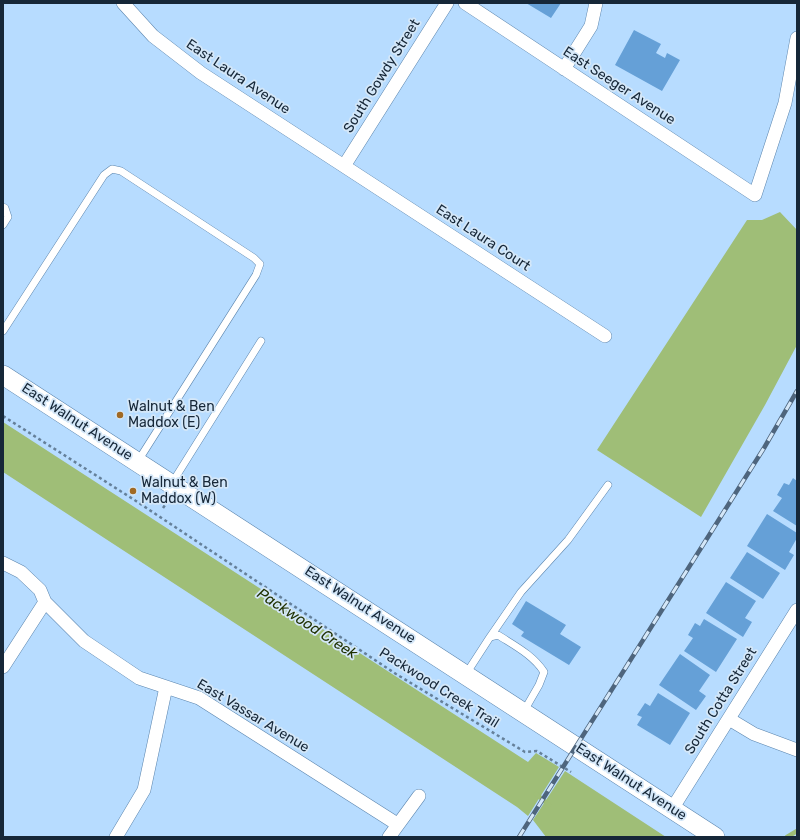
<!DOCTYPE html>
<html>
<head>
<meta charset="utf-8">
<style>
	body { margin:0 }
	#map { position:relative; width:800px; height:840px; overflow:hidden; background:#b7dcff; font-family:Rubik,sans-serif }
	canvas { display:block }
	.frame { position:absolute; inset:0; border:4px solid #162738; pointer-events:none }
</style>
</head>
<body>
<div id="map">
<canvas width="800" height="840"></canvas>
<div class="frame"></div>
</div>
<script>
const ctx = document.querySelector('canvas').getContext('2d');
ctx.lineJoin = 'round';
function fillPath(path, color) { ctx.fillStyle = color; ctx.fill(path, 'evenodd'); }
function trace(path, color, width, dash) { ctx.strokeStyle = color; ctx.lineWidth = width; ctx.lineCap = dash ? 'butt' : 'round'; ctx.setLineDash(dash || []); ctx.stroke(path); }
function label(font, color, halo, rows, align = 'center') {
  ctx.font = font + ' Rubik,sans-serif'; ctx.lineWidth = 3.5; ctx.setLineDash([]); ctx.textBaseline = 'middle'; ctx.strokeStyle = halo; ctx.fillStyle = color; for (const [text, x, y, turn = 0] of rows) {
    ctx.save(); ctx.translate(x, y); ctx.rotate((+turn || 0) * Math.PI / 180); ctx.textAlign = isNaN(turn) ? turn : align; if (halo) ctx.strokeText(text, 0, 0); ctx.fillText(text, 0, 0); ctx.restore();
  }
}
const water = new Path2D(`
	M780,212L797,230V345L765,405L701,517L597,450L747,220H762Z
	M3,422L528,762L536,753L559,767L528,816L517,807L3,472Z
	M565,771L666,837H546L533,820Z`);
const stream = new Path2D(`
	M536,794L549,805
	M787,837L797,831`);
const building = new Path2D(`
	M526,3H561L551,18Z
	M634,30L661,44L656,53L665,58L667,53L680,60L662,91L615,65Z
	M793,478L797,481V526L773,511L782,498L777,495L784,483L789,485Z
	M767,514L797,533V538L789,552L794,555L785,570L747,546Z
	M747,552L780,573L763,599L730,578Z
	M726,582L756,601L745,618L752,622L743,637L706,613Z
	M526,601L566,625L560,634L581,647L569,665L521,636L524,632L512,624Z
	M704,619L737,639L716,672L684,651L693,638L688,635L695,623L700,626Z
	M680,654L710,675L699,691L706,696L696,710L659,685Z
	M658,693L690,713L670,745L637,725L642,717L637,715L645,703L650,706Z`);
const path = new Path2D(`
	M3,416L136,501L396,674L525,752L537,751L571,772
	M163,508L168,501`);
const service = new Path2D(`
	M3,207L5,208L8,217L3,225
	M3,331L104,175L112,169L121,171L254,258L260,264L256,275L138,461
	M172,483L261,341
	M490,637L521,592L568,540L608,485
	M466,674L490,637L498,635C515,646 533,655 544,672L539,685L524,711`);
const minor = new Path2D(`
	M123,3L153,36L201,73L605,336
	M465,3L755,195L785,103L797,38
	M564,69L591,26L596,3
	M344,166L447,3
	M3,563L21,572L40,590L45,602L84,641L139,678L199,698L397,824
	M3,667L45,602
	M729,719L754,734L797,750
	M672,809L797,610
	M116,837L144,790L166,687
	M389,837L419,796`);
const secondary = new Path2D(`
	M3,375L715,837`);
const rail = new Path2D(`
	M519,837L764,448L797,391`);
const markers = [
	[120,415,4,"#a06924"],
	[133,491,4,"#a06924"]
];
const streetNames = [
	["South Gowdy Street",382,76,-58],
	["East Laura Avenue",238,77,34],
	["East Seeger Avenue",619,86,33],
	["East Laura Court",483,238,33],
	["East Walnut Avenue",77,422,33],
	["East Walnut Avenue",360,605,33],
	["Packwood Creek Trail",439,688,32],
	["South Cotta Street",721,701,-58],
	["East Vassar Avenue",253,716,31],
	["East Walnut Avenue",631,782,33]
];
const poiNames = [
	["Walnut & Ben",128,407],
	["Maddox (E)",128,423],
	["Walnut & Ben",141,483],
	["Maddox (W)",141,499]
];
const waterNames = [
	["Packwood Creek",307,624,33]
];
fillPath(water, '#9fbe77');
trace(stream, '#9fbe77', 4.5);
fillPath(building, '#65a0d7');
trace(service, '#5b85ae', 8);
trace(minor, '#5b85ae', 14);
trace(secondary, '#5b85ae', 20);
trace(path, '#65809a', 2.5, [3, 3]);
trace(service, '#fff', 7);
trace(minor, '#fff', 13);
trace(secondary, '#fff', 19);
trace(rail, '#4e657d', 4.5);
trace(rail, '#d4e7f8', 3, [9]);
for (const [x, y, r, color] of markers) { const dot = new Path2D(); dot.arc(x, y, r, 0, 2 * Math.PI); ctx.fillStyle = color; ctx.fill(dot); trace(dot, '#d4e7f8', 1.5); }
label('14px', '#162738', '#d4e7f8', streetNames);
label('14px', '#162738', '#d4e7f8', poiNames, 'left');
label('italic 15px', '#1f3100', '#d4e7f8', waterNames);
</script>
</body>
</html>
